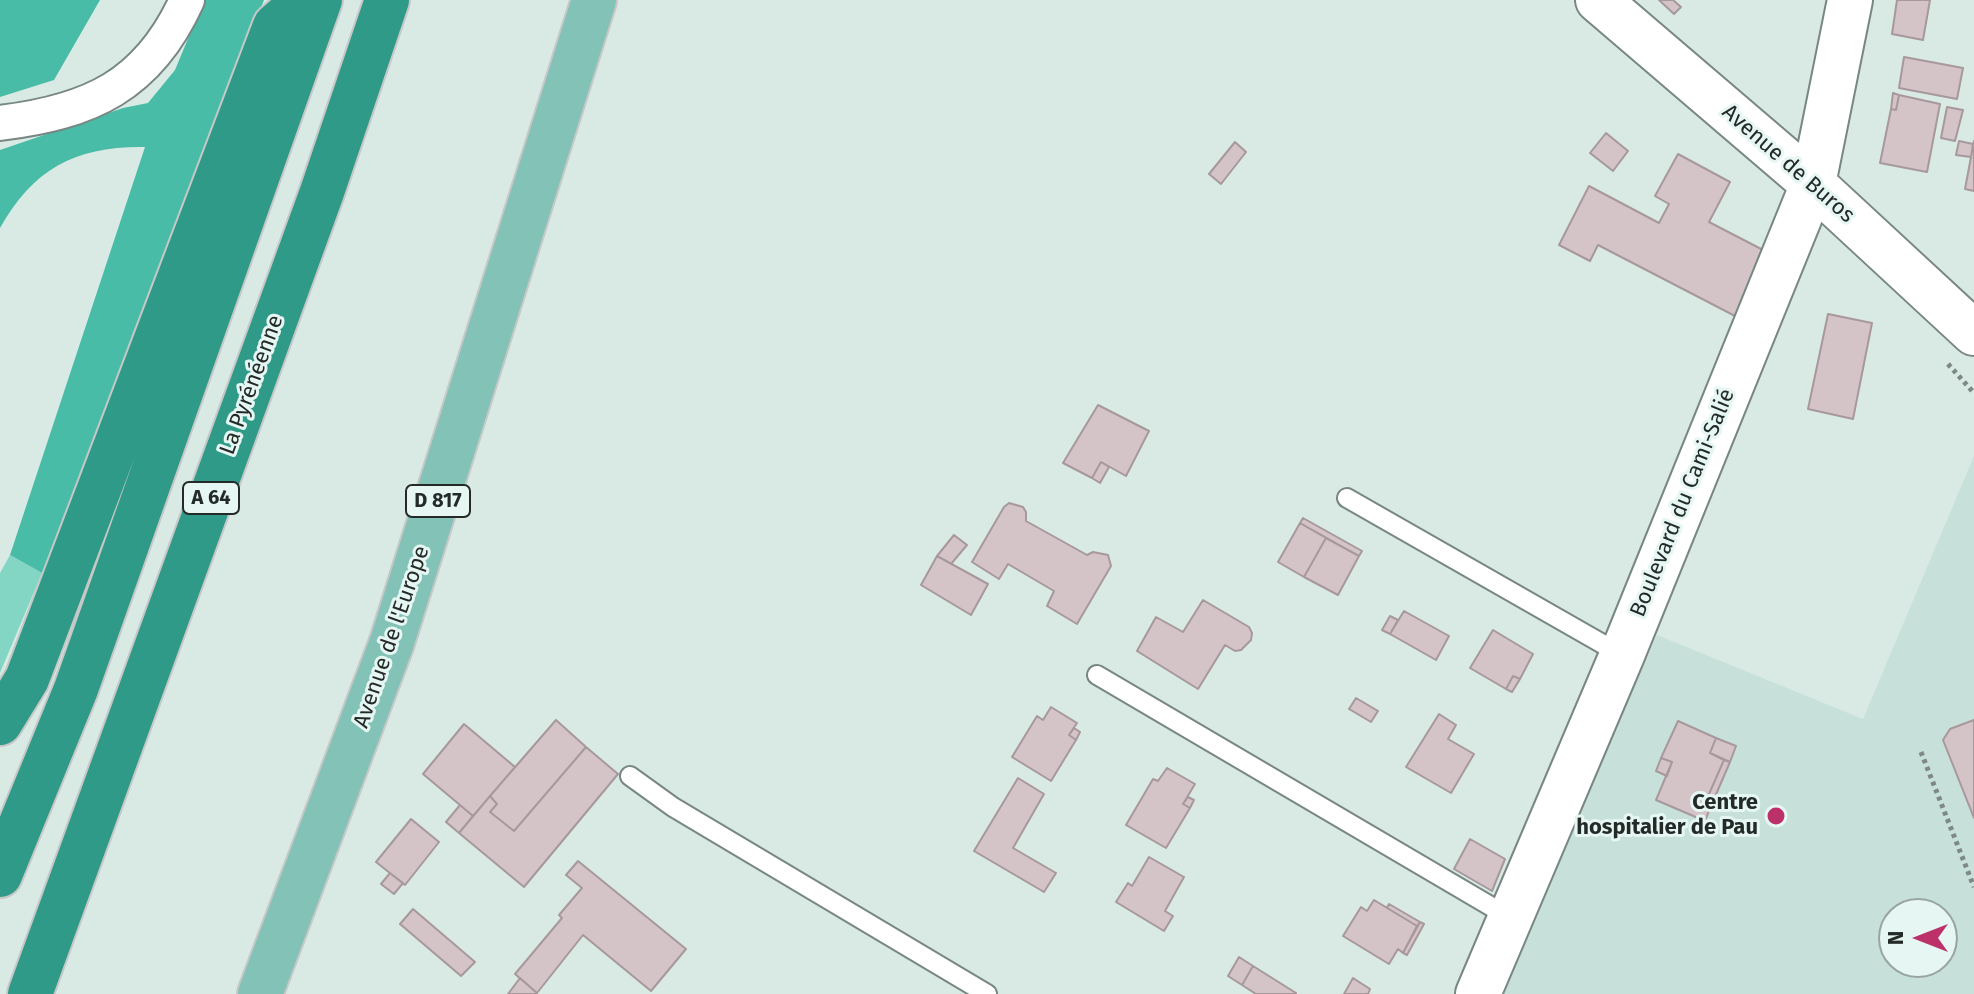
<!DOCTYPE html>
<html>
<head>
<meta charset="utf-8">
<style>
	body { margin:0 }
	#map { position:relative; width:1974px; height:994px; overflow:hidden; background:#d9eae5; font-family:"Fira Sans",sans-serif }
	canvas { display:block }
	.north { position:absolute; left:1878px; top:898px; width:80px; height:80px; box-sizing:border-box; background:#e6f7f3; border:2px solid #98a5a2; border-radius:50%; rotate:270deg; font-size:22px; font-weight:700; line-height:32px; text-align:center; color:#232a28 }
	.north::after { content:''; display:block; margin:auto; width:28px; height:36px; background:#bc3169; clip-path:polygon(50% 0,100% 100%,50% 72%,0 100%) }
</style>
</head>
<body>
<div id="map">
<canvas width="1974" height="994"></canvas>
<div class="north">N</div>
</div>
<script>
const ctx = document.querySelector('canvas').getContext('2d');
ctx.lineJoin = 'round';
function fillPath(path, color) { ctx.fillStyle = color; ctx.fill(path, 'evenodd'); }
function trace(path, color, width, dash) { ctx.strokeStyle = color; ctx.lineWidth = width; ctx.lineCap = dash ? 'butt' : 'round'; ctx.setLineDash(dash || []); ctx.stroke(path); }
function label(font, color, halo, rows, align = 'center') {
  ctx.font = font + ' "Fira Sans",sans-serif'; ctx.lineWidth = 6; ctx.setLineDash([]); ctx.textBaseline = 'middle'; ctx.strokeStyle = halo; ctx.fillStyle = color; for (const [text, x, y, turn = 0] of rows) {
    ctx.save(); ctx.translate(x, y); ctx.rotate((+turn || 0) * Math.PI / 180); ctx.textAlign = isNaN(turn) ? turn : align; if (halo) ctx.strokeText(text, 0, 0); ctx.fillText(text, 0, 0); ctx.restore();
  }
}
const built = new Path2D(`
	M1974,456V994H1501L1657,635L1863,719ZM1894,914H1942V962H1894Z`);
const green = new Path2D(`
	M10,555L42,573L0,673V573Z`);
const forest = new Path2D(`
	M0,0H100L54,80L0,97Z
	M204,0H264L42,573L10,555L145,147C76,146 34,168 0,228V150L123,108L148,103L175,70Z`);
const building = new Path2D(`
	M1659,0H1673L1681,7L1674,14Z
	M1897,0H1930L1923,40L1892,34Z
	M1904,57L1963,68L1957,99L1899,88Z
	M1893,93L1899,95L1896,110L1891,109Z
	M1899,95L1940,104L1927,172L1880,163L1891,109L1896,110Z
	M1947,107L1963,110L1955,141L1941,138Z
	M1606,133L1628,151L1613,171L1590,153Z
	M1959,141L1973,144L1971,157L1956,155Z
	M1974,141V191L1965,189Z
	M1235,142L1246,152L1221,184L1209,174Z
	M1678,154L1730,182L1709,222L1765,251L1737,317L1598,245L1590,261L1559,245L1589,186L1659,223L1669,204L1655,196Z
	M1828,314L1872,323L1853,419L1808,409Z
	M1098,405L1149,431L1126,476L1101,462L1092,478L1063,463Z
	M1101,462L1109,467L1100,483L1092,478Z
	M1009,503L1023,507L1026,512V521L1087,555L1093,552L1108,555L1111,566L1077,624L1047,606L1054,591L1008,564L999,579L972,562L1004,507Z
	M1303,518L1362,551L1359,556L1300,523Z
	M1300,523L1326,538L1304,577L1278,562Z
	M954,535L967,545L951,564L937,556Z
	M1326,538L1359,556L1338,595L1304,577Z
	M937,556L988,584L971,615L921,585Z
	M1203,600L1249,627L1252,633L1251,640L1241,650L1235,651L1225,645L1198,689L1137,651L1156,617L1183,632Z
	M1404,611L1449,636L1436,660L1390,634Z
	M1390,616L1398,620L1390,634L1382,630Z
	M1493,630L1533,654L1520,679L1513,676L1506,689L1470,668Z
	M1513,676L1520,679L1512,692L1506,689Z
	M1356,698L1378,711L1371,722L1349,709Z
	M1051,707L1077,723L1069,735L1076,740L1051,781L1012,757L1037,716L1043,720Z
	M1439,714L1456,725L1448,739L1474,754L1451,793L1406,767Z
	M556,720L586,747L514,831L490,812L497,804L490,796Z
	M1974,720V818L1943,740L1950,729Z
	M1678,721L1716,738L1710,753L1724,760L1705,803L1711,806L1705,821L1656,800L1672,762L1661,758Z
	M464,724L515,767L473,816L423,774Z
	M1074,728L1080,732L1076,740L1069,735Z
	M1716,738L1736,746L1730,762L1710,753Z
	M586,747L618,774L524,887L459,833L490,796L497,804L490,812L514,831Z
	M1661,758L1672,762L1667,776L1656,771Z
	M1724,760L1730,762L1711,806L1705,803Z
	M1167,768L1195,784L1183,804L1190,808L1166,848L1126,825L1153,779L1158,781Z
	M1018,778L1044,794L1013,848L1056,873L1044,892L974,851Z
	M1188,797L1194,800L1190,808L1183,804Z
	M460,805L473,816L459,833L446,822Z
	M411,819L439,842L405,885L376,862Z
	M1470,839L1505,859L1492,891L1454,869Z
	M1149,857L1184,877L1165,911L1173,916L1164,931L1116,902L1128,883L1132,886Z
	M578,861L686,949L651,991L583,935L537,993L515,974L562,918L559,915L582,888L566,875Z
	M390,873L403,883L394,894L381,884Z
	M1374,900L1417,926L1403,953L1398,949L1389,964L1343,936L1361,907L1367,911Z
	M1389,904L1420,922L1417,926L1387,908Z
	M413,909L475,962L461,976L400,924Z
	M1420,922L1424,924L1407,955L1403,953Z
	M1239,957L1253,966L1242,985L1228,976Z
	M1253,966L1296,993V994H1256L1242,985Z
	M520,978L537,993L536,994H508Z
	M1353,978L1370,989L1368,994H1344Z`);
const path = new Path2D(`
	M1948,364L1974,393
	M1921,752L1974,887`);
const lane = new Path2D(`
	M1347,498L1622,655
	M1097,675L1509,917
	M630,776L673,807L987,994`);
const street = new Path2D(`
	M0,123C90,112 148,86 187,0`);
const secondary = new Path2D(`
	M1598,0L1813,184L1974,333
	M1478,994L1622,655L1813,184L1850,0`);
const primary = new Path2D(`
	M260,994L392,642L594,0`);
const highway = new Path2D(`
	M0,723L27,679L275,26L305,0
	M0,875L76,689L320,0
	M30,994L322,192L387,0`);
const markers = [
	[1776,816,10,"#bc3169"]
];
const shields = [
	[211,498,56],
	[438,501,64]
];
const shieldNames = [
	["A 64",211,498],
	["D 817",438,501]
];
const streetNames = [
	["Avenue de Buros",1788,164,41],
	["La Pyrénéenne",252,385,-70],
	["Boulevard du Cami-Salié",1683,503,-68],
	["Avenue de l'Europe",392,637,-71]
];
const poiNames = [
	["Centre",1758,803],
	["hospitalier de Pau",1758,828]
];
fillPath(built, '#c7e1da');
fillPath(green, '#84d6c4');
fillPath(forest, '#48bca6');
fillPath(building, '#d4c4c8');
trace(building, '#a7989c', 2);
trace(lane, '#788783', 22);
trace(street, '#788783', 38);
trace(secondary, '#788783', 48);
trace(primary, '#c6c8c7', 48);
trace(highway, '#c6c8c7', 48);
trace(path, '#7e8986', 5, [4, 4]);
trace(lane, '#fff', 18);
trace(street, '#fff', 34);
trace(secondary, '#fff', 44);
trace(primary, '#82c2b7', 44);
trace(highway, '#2e9a87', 44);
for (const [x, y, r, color] of markers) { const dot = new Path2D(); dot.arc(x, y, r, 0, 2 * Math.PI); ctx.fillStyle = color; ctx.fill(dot); trace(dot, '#e6f7f3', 3); }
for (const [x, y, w] of shields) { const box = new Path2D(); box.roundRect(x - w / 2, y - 16, w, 32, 6); ctx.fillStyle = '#e6f7f3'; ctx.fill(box); trace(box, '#232a28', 2); }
label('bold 20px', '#232a28', null, shieldNames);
label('22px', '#232a28', '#e6f7f3', streetNames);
label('bold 22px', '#232a28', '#e6f7f3', poiNames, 'right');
</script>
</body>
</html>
